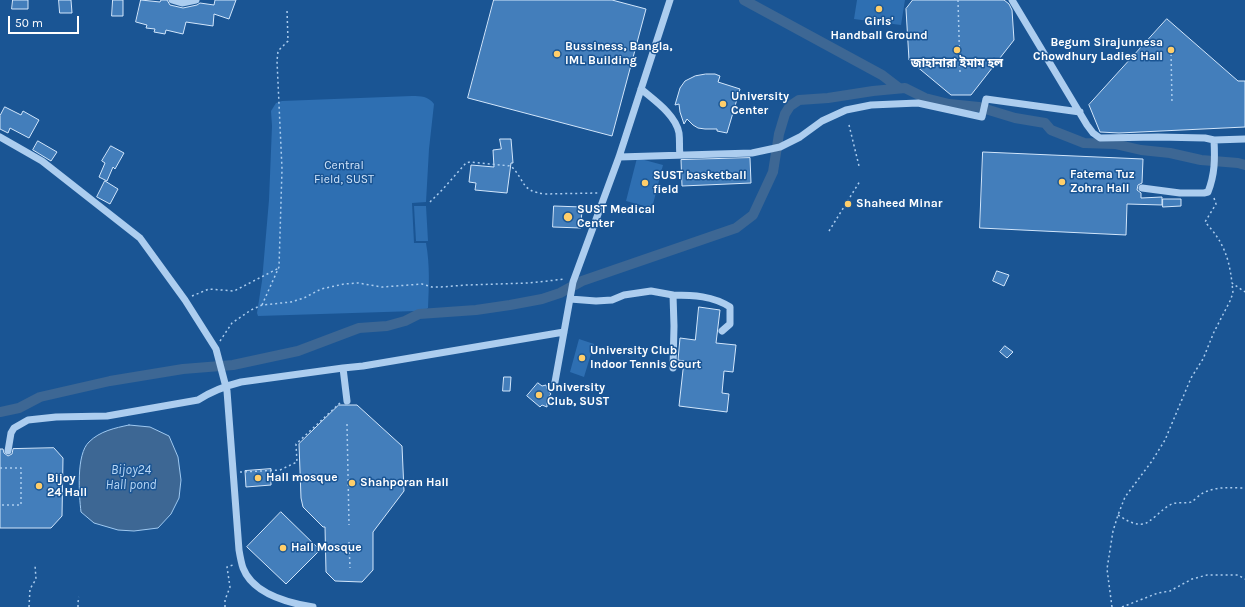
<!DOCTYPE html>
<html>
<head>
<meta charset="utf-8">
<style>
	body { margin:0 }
	#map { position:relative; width:1245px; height:607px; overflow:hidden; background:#1a5594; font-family:Karla,sans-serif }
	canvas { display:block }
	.scale { position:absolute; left:8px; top:16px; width:71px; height:18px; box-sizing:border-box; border:2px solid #fff; border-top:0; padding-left:5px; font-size:12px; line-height:14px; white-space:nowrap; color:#fff; -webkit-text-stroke:3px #1a5594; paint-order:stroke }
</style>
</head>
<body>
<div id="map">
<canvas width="1245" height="607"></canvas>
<div class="scale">50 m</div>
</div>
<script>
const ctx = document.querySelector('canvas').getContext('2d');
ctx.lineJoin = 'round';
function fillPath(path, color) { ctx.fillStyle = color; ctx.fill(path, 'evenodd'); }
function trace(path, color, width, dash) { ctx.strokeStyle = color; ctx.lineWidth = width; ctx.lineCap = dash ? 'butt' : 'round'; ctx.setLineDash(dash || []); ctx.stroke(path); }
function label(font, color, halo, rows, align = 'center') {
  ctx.font = font + ' Karla,"Noto Sans Bengali",sans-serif'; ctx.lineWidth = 3; ctx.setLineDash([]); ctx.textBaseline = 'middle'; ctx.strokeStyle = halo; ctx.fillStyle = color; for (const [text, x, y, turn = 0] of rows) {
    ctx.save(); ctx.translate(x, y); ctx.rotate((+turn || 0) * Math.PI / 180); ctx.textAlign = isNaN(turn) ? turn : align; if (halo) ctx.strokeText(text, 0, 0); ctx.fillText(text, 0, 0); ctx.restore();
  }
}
const green = new Path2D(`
	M857,0H905L901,25L854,19Z
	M412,96C421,96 428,96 434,104L429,149L426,202L412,203L414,243H426C430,265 429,286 428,308L425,310L416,311L258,316L257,313L262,281L269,200L272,126L271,111L276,103L282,101Z
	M637,158L663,165L652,208L626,201Z
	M414,206H426L428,241H416Z
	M579,339L594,344L584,377L570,372Z`);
const water = new Path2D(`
	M129,425L150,427L169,436L178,457L181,480L179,498L171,514L158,528L134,531L118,530L94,523L81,512C79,495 76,454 89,442C100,431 115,428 129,425Z`);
const canal = new Path2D(`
	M744,0L882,75L899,88
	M0,412L19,408L40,397L110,381L183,369L233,365L298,351L359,328L387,326L405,321L419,314L476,310L510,305L542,299L560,293L582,281L736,228L753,215L773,172L779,134L785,114L790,106L799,100L828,98L873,91L905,88L925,98L949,104L979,107L1015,118L1045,123L1051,130L1084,143L1115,144L1141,150L1170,153L1201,160L1238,163L1245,165`);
const building = new Path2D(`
	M13,0H28V9H12Z
	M59,0H71L72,13H60Z
	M113,0H123V16H112Z
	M141,0L160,2L161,0H167L170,5L183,8L197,5L200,3L214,5L215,0H236L229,19L214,14L213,26L186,22L183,34L166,30L165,34L154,32L155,29L146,28L147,25L136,22Z
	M494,0H612L646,9L612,136L468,98Z
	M913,0H1004L1009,4L1012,10L1014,40L971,95H951L909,60L906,9Z
	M1167,19L1238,81H1245V127L1119,133L1100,132L1089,105Z
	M706,74H715L720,76L718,82L740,89L727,133L717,131V129H705L698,128L693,125L687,119L684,124L680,112L679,104L675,105L680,88L685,81L695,76Z
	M5,107L21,115L23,111L39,120L29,138L10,128L8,133L0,129V116Z
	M500,139H511L513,163H511L507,193L475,190L476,183L469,182L471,165L494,167L493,150L501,149Z
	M38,141L57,152L51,161L33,150Z
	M111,146L124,153L115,169L113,167L107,181L99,177L105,163L102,161Z
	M983,152L1143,159L1142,183L1138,185L1137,190L1141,193V198L1162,197V205L1127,204L1126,235L980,228Z
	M750,158L751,183L682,186L681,160Z
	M105,181L118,189L110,204L97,197Z
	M1163,199H1181V206L1163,207Z
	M554,206L582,207L581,228L553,227Z
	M997,271L1009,275L1004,286L993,281Z
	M699,307L720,310L716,343L736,345L733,372L724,371L722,393L729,394L727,412L679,406L684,361L678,360L680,338L695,340Z
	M1005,346L1013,352L1007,358L1000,352Z
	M504,377H511L510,391H503Z
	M538,383L542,386L546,385L547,389L551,394L547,399V407L542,405L540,407L527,396Z
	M339,405H357L402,446L404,491L373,532V570L362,582L335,581L326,572L325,527H323L303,507L301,498L299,444Z
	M54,448L63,458L62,516L51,528H0V449H3L4,453L8,456L12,454L13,449Z
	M271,469V485L246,487L245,471Z
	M281,512L320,550L286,584L247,547Z`);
const path = new Path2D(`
	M958,0L960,72
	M1171,49L1172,104
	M849,125L859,166
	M1214,198L1216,204L1205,222C1223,241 1229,257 1232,283L1245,292
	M430,202L443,189L466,163L470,162L511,166C526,181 520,191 545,194L598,193
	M829,231L860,181
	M192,296L209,289L234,291L279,268
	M262,305L279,267L282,169L277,61L278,51L288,41L287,10
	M220,341L232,323L251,310L262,305L291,302L304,298L321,289L344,284L358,283L382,287L422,284L432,287H441L467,285L529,283L565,279
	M347,424L349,525
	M0,468H21V505H0
	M240,472L280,470L297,462L296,444L340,403
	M1118,515C1126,520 1133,525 1143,524C1149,524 1162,509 1170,505C1176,501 1184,504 1191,502C1195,500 1199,495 1203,493C1217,486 1230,488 1245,488
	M349,542L350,568
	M29,607L30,589L36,579L35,565
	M78,607V602L79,597
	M225,607V600L230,587L227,567L233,565
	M1112,607L1107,569L1113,531L1118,515L1125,497L1152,461L1165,440L1191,378L1203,359L1214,332L1230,301L1233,293L1232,283
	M1122,607L1158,593L1170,591L1192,579L1207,575H1238L1245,579`);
const minor = new Path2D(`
	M172,0L182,3L196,0
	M1012,0L1087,125L1093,133L1100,138L1158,137L1205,138L1214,140L1245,139
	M641,89C654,100 676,115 679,133C680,141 679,148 680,155
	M0,137L42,161L140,238L185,300L216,349L227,391L239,550C240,556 241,562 243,568C253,594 288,603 313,607
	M619,157L752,153L780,147L800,137L822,121L846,110L871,105L918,103L982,117L986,99L1080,112
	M1142,188L1180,193H1204L1208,192C1215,174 1215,159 1214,140
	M673,295C693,295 713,296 730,307V324L722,331
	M570,299L596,301L612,300L624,295L651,291L673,295L674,326L673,368
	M343,368L363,366L564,332
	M555,382L573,282L619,157L670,0
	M8,451L11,433L14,428L28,420L56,417L107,416L198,400C212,391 225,386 241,382L343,368L347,401`);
const markers = [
	[879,9,4,"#ffce6a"],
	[957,50,4,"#ffce6a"],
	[1171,50,4,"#ffce6a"],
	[557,54,4,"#ffce6a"],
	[723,104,4,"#ffce6a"],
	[1062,182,4,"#ffce6a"],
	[645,183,4,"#ffce6a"],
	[848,204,4,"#ffce6a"],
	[568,217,5,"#ffce6a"],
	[582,358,4,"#ffce6a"],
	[539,395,4,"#ffce6a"],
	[258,478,4,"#ffce6a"],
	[352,483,4,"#ffce6a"],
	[39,486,4,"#ffce6a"],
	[283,548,4,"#ffce6a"]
];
const poiNames = [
	["Girls'",879,22,"center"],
	["Handball Ground",879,36,"center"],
	["Begum Sirajunnesa",1163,43,"right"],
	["Chowdhury Ladies Hall",1163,57,"right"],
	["Bussiness, Bangla,",565,47],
	["IML Building",565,61],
	["জাহানারা ইমাম হল",957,64,"center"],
	["University",731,97],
	["Center",731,111],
	["Fatema Tuz",1070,175],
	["Zohra Hall",1070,189],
	["SUST basketball",653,176],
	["field",653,190],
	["Shaheed Minar",856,204],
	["SUST Medical",577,210],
	["Center",577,224],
	["University Club",590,351],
	["Indoor Tennis Court",590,365],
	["University",547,388],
	["Club, SUST",547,402],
	["Hall mosque",266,478],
	["Bijoy",47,479],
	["24 Hall",47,493],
	["Shahporan Hall",360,483],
	["Hall Mosque",291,548]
];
const parkNames = [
	["Central",344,166],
	["Field, SUST",344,180]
];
const waterNames = [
	["Bijoy24",131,470],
	["Hall pond",131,485]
];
fillPath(green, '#2e6fb2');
fillPath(water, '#3d6794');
trace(water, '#9fc9f1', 1);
trace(canal, '#3d6794', 10);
fillPath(building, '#437ebb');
trace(building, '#d2e6fb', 1);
trace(path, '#accdef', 1.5, [2, 3]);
trace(minor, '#accdef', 7);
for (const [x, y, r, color] of markers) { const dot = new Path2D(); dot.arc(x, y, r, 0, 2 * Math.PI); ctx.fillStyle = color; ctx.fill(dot); trace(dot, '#1a5594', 1.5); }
label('bold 12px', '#fff', '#1a5594', poiNames, 'left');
label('12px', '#d2e6fb', '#1a5594', parkNames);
label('italic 13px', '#b8d7f6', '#1a5594', waterNames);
</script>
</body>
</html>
